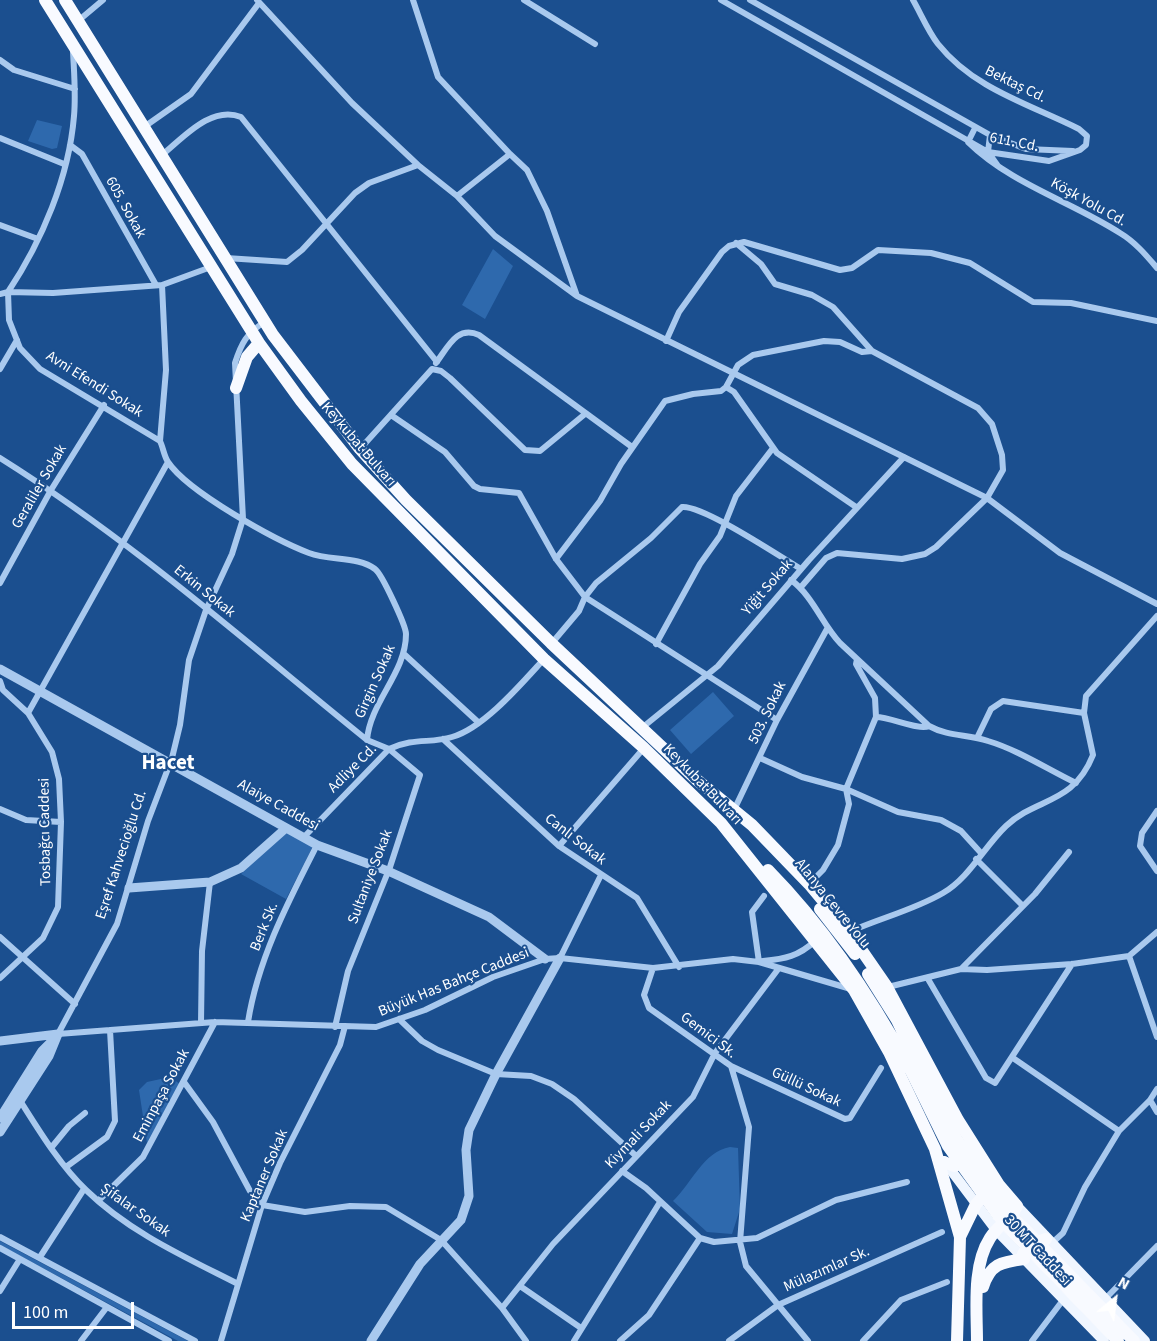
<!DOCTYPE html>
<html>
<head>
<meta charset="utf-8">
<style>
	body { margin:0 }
	#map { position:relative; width:1157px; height:1341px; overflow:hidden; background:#1b4f8f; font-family:"Source Sans 3",sans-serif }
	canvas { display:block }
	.north { position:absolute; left:1085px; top:1269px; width:60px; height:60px; -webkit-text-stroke:4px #1b4f8f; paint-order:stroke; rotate:29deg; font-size:16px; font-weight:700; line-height:24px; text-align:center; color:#fff }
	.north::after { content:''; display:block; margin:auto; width:21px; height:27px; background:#fff; clip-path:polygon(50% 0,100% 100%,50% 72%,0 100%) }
	.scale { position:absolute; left:12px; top:1302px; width:122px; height:27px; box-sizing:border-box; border:3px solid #fff; border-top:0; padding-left:8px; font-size:18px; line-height:21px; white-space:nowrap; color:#fff; -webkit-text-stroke:4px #1b4f8f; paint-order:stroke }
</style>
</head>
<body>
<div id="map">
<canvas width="1157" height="1341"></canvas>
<div class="north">N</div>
<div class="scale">100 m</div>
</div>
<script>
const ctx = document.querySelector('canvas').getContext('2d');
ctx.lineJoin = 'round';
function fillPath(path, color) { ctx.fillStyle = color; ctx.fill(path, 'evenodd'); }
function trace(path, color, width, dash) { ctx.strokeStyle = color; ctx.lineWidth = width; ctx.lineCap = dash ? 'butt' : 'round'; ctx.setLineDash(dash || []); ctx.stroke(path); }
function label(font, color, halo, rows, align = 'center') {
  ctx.font = font + ' "Source Sans 3",sans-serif'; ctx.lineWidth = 4.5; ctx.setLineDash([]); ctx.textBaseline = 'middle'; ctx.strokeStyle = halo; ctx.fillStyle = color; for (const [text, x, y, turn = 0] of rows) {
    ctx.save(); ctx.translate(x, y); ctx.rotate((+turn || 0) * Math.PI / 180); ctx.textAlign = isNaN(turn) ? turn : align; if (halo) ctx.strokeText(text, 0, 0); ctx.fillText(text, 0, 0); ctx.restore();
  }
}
const green = new Path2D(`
	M37,120L62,126L57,148L52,149L28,141Z
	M493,249L513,266L485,319L462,305Z
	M713,692L734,716L691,754L670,730Z
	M287,831L313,846L286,899L241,874Z
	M170,1077L180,1084L147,1143L139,1090L147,1082Z
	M730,1147L738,1148L740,1209L732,1234L707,1232L673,1201C692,1183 703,1152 730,1147Z
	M0,1241L188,1341H178L0,1245Z`);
const minor = new Path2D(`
	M257,0L352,103L418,165L457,196L495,236L577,296L987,498L1060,553L1157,604
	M413,0L438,77L510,154L457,196
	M524,0L595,44
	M721,0L988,152L1049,161L1080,150L1086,145L1087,136L1079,129C1029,104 974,89 938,44C928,31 921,14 913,0
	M750,0L990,135L1026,149L1073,151
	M78,21L103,0
	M0,60L14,70L75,89
	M144,127L191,94L259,3
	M975,128L968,142C1011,184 1070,201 1120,233C1135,242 1146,255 1157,268
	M990,135L988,152L998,166
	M0,138L64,164
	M70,145L82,154L156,285
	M510,154L527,170L547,211L577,296
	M162,155C183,138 211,105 241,117L437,362
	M0,225L38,239
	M736,243L761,264L775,284L812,295L833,307L872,351L978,408L992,424L1002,455L1003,470L987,498L936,547L925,554L902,559L837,553L826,558L801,587
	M226,258L287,262L302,250L355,193L369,183L418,165
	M211,267L162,285L53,293L8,292L9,320L20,348L40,369L160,441C163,447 164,456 168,462C188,492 275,540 309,553C330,561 358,556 375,569C382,574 406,626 406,634C406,673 370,702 367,740
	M0,294L8,292C42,241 69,177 74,116C76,94 74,72 73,51
	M666,341L679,312L722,252L729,246L744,242L840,270L852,268L878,250L931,253L970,263L1033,302L1071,303L1157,321
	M436,363C448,347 457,325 479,335L632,447
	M0,369L17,340
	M726,387L734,392L777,453L856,507
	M391,415L445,452L474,486L480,489L519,493L556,559L585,597L579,611L552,643
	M160,441L166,370L162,285
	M360,449L432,369L441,371L450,378L525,450L540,451L585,414
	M0,458C131,540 247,643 367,740L389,749L420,775L390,867L348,971L335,1027
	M556,559L600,501L621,464L665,401L693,394L721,391L726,387L738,365L753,355L824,341L840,342L862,352L872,351
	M791,580C813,596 822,624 840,643L929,726C949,737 968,734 988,741C1018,750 1047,769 1076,783
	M0,583L51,490L104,405
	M656,644L700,564L720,536L736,496L773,448
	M404,654L478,722
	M0,681L3,690L28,713L52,752L59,779L61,822L58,907L43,938L0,978
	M28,713L168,462
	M876,717C891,717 919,731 929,726
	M777,720L585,597L596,583L651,538L682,507C703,505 779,556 801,569
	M643,727L718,666L809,560L904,457
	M977,738L991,709L1003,701L1084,713
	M443,739L559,846L637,898L679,967
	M760,758L802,777L846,789L898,812L941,820L961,831L981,853
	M0,809L26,820L61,822
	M734,810L777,720L827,629
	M1157,811L1142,833L1140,846L1157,871
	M304,837L389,749C416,737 429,744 452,737C484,728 522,683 544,659
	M559,846L644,748
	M976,859L1023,906
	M809,884L823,870L838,845L849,804L846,789L876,717L875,698L856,664L857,659
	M849,932C880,918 914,910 943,893C969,878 984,847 1006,826C1037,797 1073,805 1093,755L1084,713L1086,696L1157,616
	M0,937L75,1004
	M1129,956L1157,1037
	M560,958L601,875
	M763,961C785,959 799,956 815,941
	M759,962L752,912L764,896
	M653,968L644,995L649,1008L731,1066L749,1127L740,1242L746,1266L808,1341
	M961,969L1035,894L1069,852
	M928,979L986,1078L995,1083L1072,964
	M888,987L961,969L987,970L1072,964L1129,956L1157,932
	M399,1019L422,1041L438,1050L496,1074L531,1076L552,1084L574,1099L635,1155
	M248,1022C258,959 288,902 317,845
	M201,1023L202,951L210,882
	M58,1034L215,1022L376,1027L425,1010L493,977L545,959L560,958L653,968L733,959L759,962L851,989
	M58,1034L117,924L148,821L172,758L180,725L189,660L206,610L232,554L243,519L235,363C241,344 247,332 265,322
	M1013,1058L1119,1131
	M731,1066L845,1119L850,1118L881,1068
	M184,1082L213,1122L250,1191L262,1205L305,1212L350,1206L386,1207L441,1240L502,1308L526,1341
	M1150,1100L1157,1112
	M21,1102C40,1132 60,1165 86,1190C129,1232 185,1257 238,1284
	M51,1148L69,1126L85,1113
	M66,1167L107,1137L115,1121L110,1030
	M622,1171L646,1188L700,1238L714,1242L757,1238L836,1200L907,1182
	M98,1201L143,1157L215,1022
	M0,1237L195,1341
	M1052,1243L1063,1233L1085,1187L1119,1131L1150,1100L1157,1089
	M0,1248L169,1341
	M40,1257L84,1189
	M520,1286L581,1328
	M0,1291L20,1259
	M1105,1299L1157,1246
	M502,1308L553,1244L693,1097L715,1053L779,968
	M81,1341L107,1307
	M221,1341L262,1205L280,1163L340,1045L345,1026
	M574,1341L660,1202
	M620,1341L649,1315L700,1238
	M729,1341L778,1305L942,1232
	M863,1341L901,1300L947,1282
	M1032,1341L1063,1300`);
const tertiary = new Path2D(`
	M0,669L317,845L388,871L489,917L545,959
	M129,888L210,882L241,868L286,828
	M0,1041L58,1034
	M0,1118L42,1051L55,1038
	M0,1132L49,1056L58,1034
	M371,1341L420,1264L461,1220L469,1196L466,1150L469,1130L496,1074L560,958`);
const primary = new Path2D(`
	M944,1161L996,1230L1104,1341
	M1017,1206L1145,1341`);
const trunk = new Path2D(`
	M45,0L259,343L301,401L352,464L544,659L644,748L721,823L854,990L889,1052L935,1149L960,1237L957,1341
	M65,0L273,335L360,449L406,500L551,643L697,780L752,825L809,884L849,932L887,987L958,1120L999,1185L1017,1206C1011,1220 998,1225 990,1238C972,1266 977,1309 977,1341
	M236,388L247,357L259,343
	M768,870C826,929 871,997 910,1069
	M820,909L855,954
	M868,974L897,1020L919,1065
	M944,1162L954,1166L968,1161
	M960,1237L976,1204L990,1189
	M983,1287C990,1264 1001,1262 1024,1259L1023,1254L1029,1245L1046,1239`);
const trunkBridge = new Path2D(`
	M919,1065L957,1140L1011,1215L1134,1341
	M910,1069L948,1146L1002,1221L1118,1341`);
const streetNames = [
	["Bektaş Cd.",1015,85,26],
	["611. Cd.",1014,143,11],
	["Köşk Yolu Cd.",1088,203,29],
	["605. Sokak",125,208,61],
	["Avni Efendi Sokak",94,385,32],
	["Keykubat Bulvarı",358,445,49],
	["Geraliler Sokak",40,487,-60],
	["Yiğit Sokak",768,588,-49],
	["Erkin Sokak",204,592,39],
	["Girgin Sokak",376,682,-66],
	["503. Sokak",768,713,-64],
	["Adliye Cd.",353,769,-45],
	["Keykubat Bulvarı",702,785,46],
	["Alaiye Caddesi",278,806,29],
	["Tosbağcı Caddesi",46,832,-91],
	["Canlı Sokak",575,840,38],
	["Eşref Kahvecioğlu Cd.",122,855,-72],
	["Sultaniye Sokak",371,877,-69],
	["Alanya Çevre Yolu",832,904,51],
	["Berk Sk.",265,927,-68],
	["Büyük Has Bahçe Caddesi",454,983,-22],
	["Gemici Sk.",708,1036,37],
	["Güllü Sokak",806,1088,25],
	["Eminpaşa Sokak",162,1096,-62],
	["Kiymali Sokak",639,1135,-46],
	["Kaptaner Sokak",265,1176,-67],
	["Şifalar Sokak",135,1211,35],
	["30 MT Caddesi",1037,1251,47],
	["Mülazımlar Sk.",827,1270,-24]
];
const districtNames = [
	["Hacet",168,764]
];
fillPath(green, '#2e69ad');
trace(minor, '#a9c9ee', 6);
trace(tertiary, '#a9c9ee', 9);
trace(primary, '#f0f6ff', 10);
trace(trunk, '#f8faff', 12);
trace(trunkBridge, '#f8faff', 12);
label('15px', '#fff', '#1b4f8f', streetNames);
label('bold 21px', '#fff', '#1b4f8f', districtNames);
</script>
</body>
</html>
